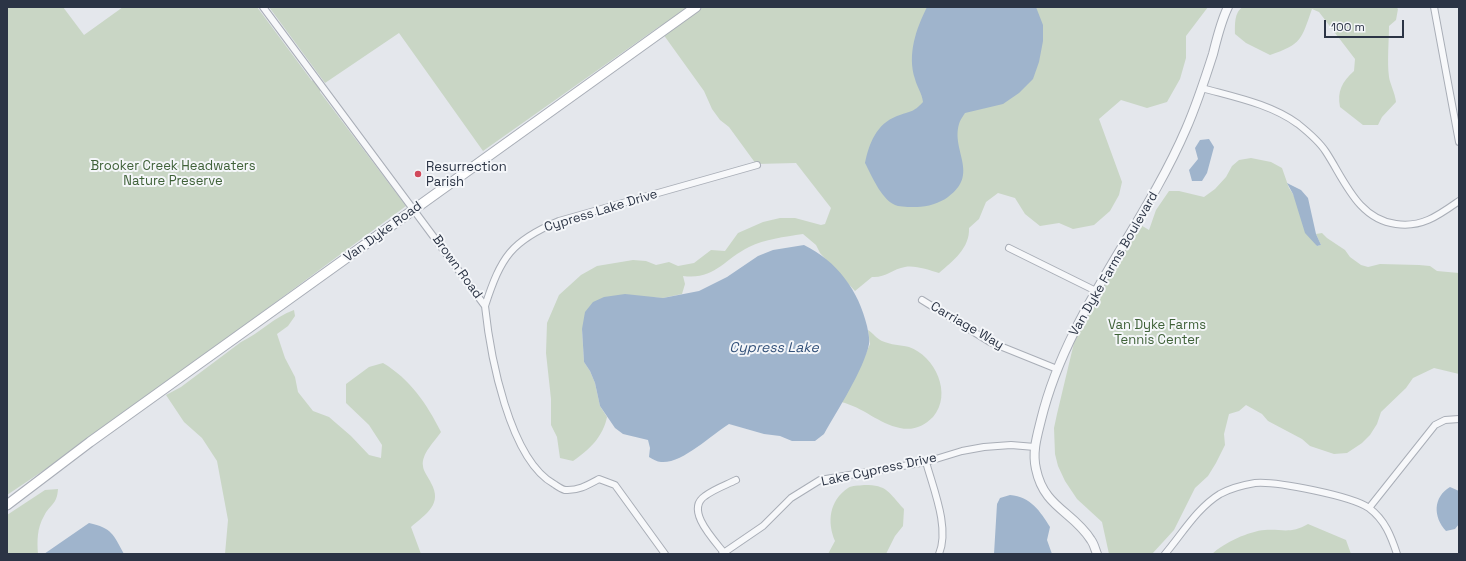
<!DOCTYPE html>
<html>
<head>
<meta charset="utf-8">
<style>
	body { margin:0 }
	#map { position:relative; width:1466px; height:561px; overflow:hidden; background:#e4e7ec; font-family:"Space Grotesk",sans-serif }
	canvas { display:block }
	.frame { position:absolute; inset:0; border:8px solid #2b3445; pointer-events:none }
	.scale { position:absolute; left:1324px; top:20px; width:80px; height:18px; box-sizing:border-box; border:2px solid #2b3445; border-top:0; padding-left:5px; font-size:12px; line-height:14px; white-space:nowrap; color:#2b3445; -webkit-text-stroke:3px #f4f6f9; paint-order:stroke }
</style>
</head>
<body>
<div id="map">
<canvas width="1466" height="561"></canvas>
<div class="frame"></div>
<div class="scale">100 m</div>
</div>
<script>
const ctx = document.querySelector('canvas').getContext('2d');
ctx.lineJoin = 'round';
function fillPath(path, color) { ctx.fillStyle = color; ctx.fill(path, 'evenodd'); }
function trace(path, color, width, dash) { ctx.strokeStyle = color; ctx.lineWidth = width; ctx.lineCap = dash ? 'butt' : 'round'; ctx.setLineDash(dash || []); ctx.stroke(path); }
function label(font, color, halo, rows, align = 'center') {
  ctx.font = font + ' "Space Grotesk",sans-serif'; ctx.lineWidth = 4; ctx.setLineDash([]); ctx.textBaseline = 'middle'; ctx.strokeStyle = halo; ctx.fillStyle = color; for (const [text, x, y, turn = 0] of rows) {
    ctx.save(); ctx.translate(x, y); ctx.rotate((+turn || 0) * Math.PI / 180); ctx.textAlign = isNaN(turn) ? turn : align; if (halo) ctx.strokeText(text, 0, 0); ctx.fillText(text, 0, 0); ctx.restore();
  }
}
const green = new Path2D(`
	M7,7H63L84,35L123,7H257L312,81L314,79L320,87V92L406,206L246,324V327L89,440L7,495Z
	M269,7H690L662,28L660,26L483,151L399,33L325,83Z
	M701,7H1208L1186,36V58L1180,79L1167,102L1147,108L1121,100L1099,119L1122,182L1119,195L1110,211L1094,225L1073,229L1059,223L1040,226L1025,214L1015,198L998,193L986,202L979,219L969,228C970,248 953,261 939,273C929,270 915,265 905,267C893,269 885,278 872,277L855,291L820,253L816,245L803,234C784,237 765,239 749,247C723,260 715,280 683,276L685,284L682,294L663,298L645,297L582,329L584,362L590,371L595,383L600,406L607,417C603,437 589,450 573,461L560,458L557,437L551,425V399L546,353L547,323L559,295L581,275L597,266L633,260L646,261L656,265L669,262L678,266L694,263L711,250L725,251L738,233L763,222L780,218H795L821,225L825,224L831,208L796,163L756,164L729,127L720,120L712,109L704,91L663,34Z
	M1243,7H1396L1398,9L1396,20L1389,26C1389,41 1387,62 1389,77C1390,84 1395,93 1396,102L1382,117L1378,125H1363L1340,107C1337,91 1342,82 1354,71L1355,59L1319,12L1312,9C1301,40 1302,44 1270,55L1246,43L1235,34C1235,25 1234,12 1243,7Z
	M1251,158L1271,162L1282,168L1289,188L1293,194L1317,246L1321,245L1316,234L1322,233L1327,238L1345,250L1350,257L1361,265L1368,267L1380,264L1419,265L1430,266L1437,271L1459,273V374L1434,368L1413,378L1406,388L1381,412L1377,424L1370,435L1362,443L1347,453L1334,454L1310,446L1302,439L1268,421L1262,414L1246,405L1239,411L1229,414L1224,434L1225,445L1216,463L1208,476L1195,488L1174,530L1152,554H1109L1102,522L1077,499L1065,481L1058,466L1055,454L1054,428L1057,414L1078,326L1139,224L1149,230L1156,210L1169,191H1179L1204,197L1215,189L1226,177L1232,166L1239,160Z
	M294,310L295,316L288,326L277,334L285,358L295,377L298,392L313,411L329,417L351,436L369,455L381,458L382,445L369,425L346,403V384L369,367L383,363C410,379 427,404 441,432C435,441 421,454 423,466C423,471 429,478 431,483C443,504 426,514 411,527L421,554H225L228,520L217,461L202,438L184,422L166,395L181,387L241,342C260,333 274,317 294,310Z
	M868,330C873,333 877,339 882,341C891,345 900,345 909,347C935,356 953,394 933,417C924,426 913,431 900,428C879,424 863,407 841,402L859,369L870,344Z
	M864,485C888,485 888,492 904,509L903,526L895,536L886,554H828L835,541C827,522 829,501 848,488C852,485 859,486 864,485Z
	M58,489C57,505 50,504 44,516C37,528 37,541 38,554H7V515L45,490Z
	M1308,524L1346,540L1351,554H1212C1224,543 1249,531 1265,530C1283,529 1291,534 1308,524Z`);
const water = new Path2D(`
	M927,7H1036L1043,25V41L1039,62L1033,79L1019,93L1003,104L965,113C963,116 960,120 959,124C951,151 980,174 948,197C940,203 927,207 917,207C911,207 904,207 898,206C882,202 872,176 865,163C869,144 876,124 897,116C910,111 913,113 923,102C922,93 917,87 915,79C907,55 916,29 927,7Z
	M1209,139L1214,147L1207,173L1202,181H1192L1189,170L1198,159L1195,148L1200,140Z
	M1287,183L1301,190L1308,198L1316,234L1321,245L1317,246L1305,233L1293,194Z
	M804,245C837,261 859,291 867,326C868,331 870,339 869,344C864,369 837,411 824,434L815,441H792L780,436L764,434L729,424C711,435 682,464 661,462C657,462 653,459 649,457L650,448L648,440L623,434L615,428L600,406L595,383L590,371L584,362L582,329L585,312L593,302L604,297L625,294L663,298L699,291L727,277L758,256L773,250Z
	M1450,487L1459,491V524L1455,529L1446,531C1433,517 1433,497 1450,487Z
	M1010,495C1031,497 1040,511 1050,527L1047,540L1052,554H994L997,504L1000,498Z
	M89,523C112,528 113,534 124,554H44Z`);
const minor = new Path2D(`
	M263,7L485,306C490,354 509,459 554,484C557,486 561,489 565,490C578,491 588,485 599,479L615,485L665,554
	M1434,7L1459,142
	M1202,88C1234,97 1271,104 1298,124C1308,132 1319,141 1326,152C1345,181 1358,219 1396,224C1422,228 1439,215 1459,201
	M1009,248L1096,291
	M922,300L990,342L1057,369
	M485,306C501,257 511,241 559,221L757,165
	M926,462C933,488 950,528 939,554
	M1369,508L1435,425L1445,420L1459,419
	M722,554L763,526L791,498L820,480L926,462L962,451L984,447L1011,445L1035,447
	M725,554C715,541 684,510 705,496C714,489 726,485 736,480
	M1165,554C1182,534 1197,508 1220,494C1231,488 1243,485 1255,483C1276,481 1352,496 1369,508C1385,520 1391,536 1397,554`);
const tertiary = new Path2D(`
	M1097,554C1095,549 1094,544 1091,540C1073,511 1044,508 1036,469C1032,452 1037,436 1041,420C1067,313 1143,229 1186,129C1197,104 1205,79 1213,54C1217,38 1221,21 1228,7`);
const secondary = new Path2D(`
	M7,505L90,442L696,7`);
const markers = [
	[418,174,4,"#d1495b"]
];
const parkNames = [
	["Brooker Creek Headwaters",173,166],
	["Nature Preserve",173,181],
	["Van Dyke Farms",1157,325],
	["Tennis Center",1157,340]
];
const poiNames = [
	["Resurrection",426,167],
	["Parish",426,182]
];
const streetNames = [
	["Cypress Lake Drive",601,211,-17],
	["Van Dyke Road",383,232,-36],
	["Van Dyke Farms Boulevard",1114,264,-60],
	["Brown Road",457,267,54],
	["Carriage Way",967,326,30],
	["Lake Cypress Drive",879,470,-12]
];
const waterNames = [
	["Cypress Lake",774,348]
];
fillPath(green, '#c9d6c5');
fillPath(water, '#9fb4cc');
trace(minor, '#a9aeb7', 8);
trace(tertiary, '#a9aeb7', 10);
trace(secondary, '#a9aeb7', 11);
trace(minor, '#f7f8fa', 6);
trace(tertiary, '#f7f8fa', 8);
trace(secondary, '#fff', 9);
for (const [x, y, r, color] of markers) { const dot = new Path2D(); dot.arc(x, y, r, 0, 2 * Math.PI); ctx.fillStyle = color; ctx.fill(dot); trace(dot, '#f4f6f9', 1.5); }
label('13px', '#3f6138', '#f4f6f9', parkNames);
label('13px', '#2b3445', '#f4f6f9', poiNames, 'left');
label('13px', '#2b3445', '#f4f6f9', streetNames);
label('italic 14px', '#34527a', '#f4f6f9', waterNames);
</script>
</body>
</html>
